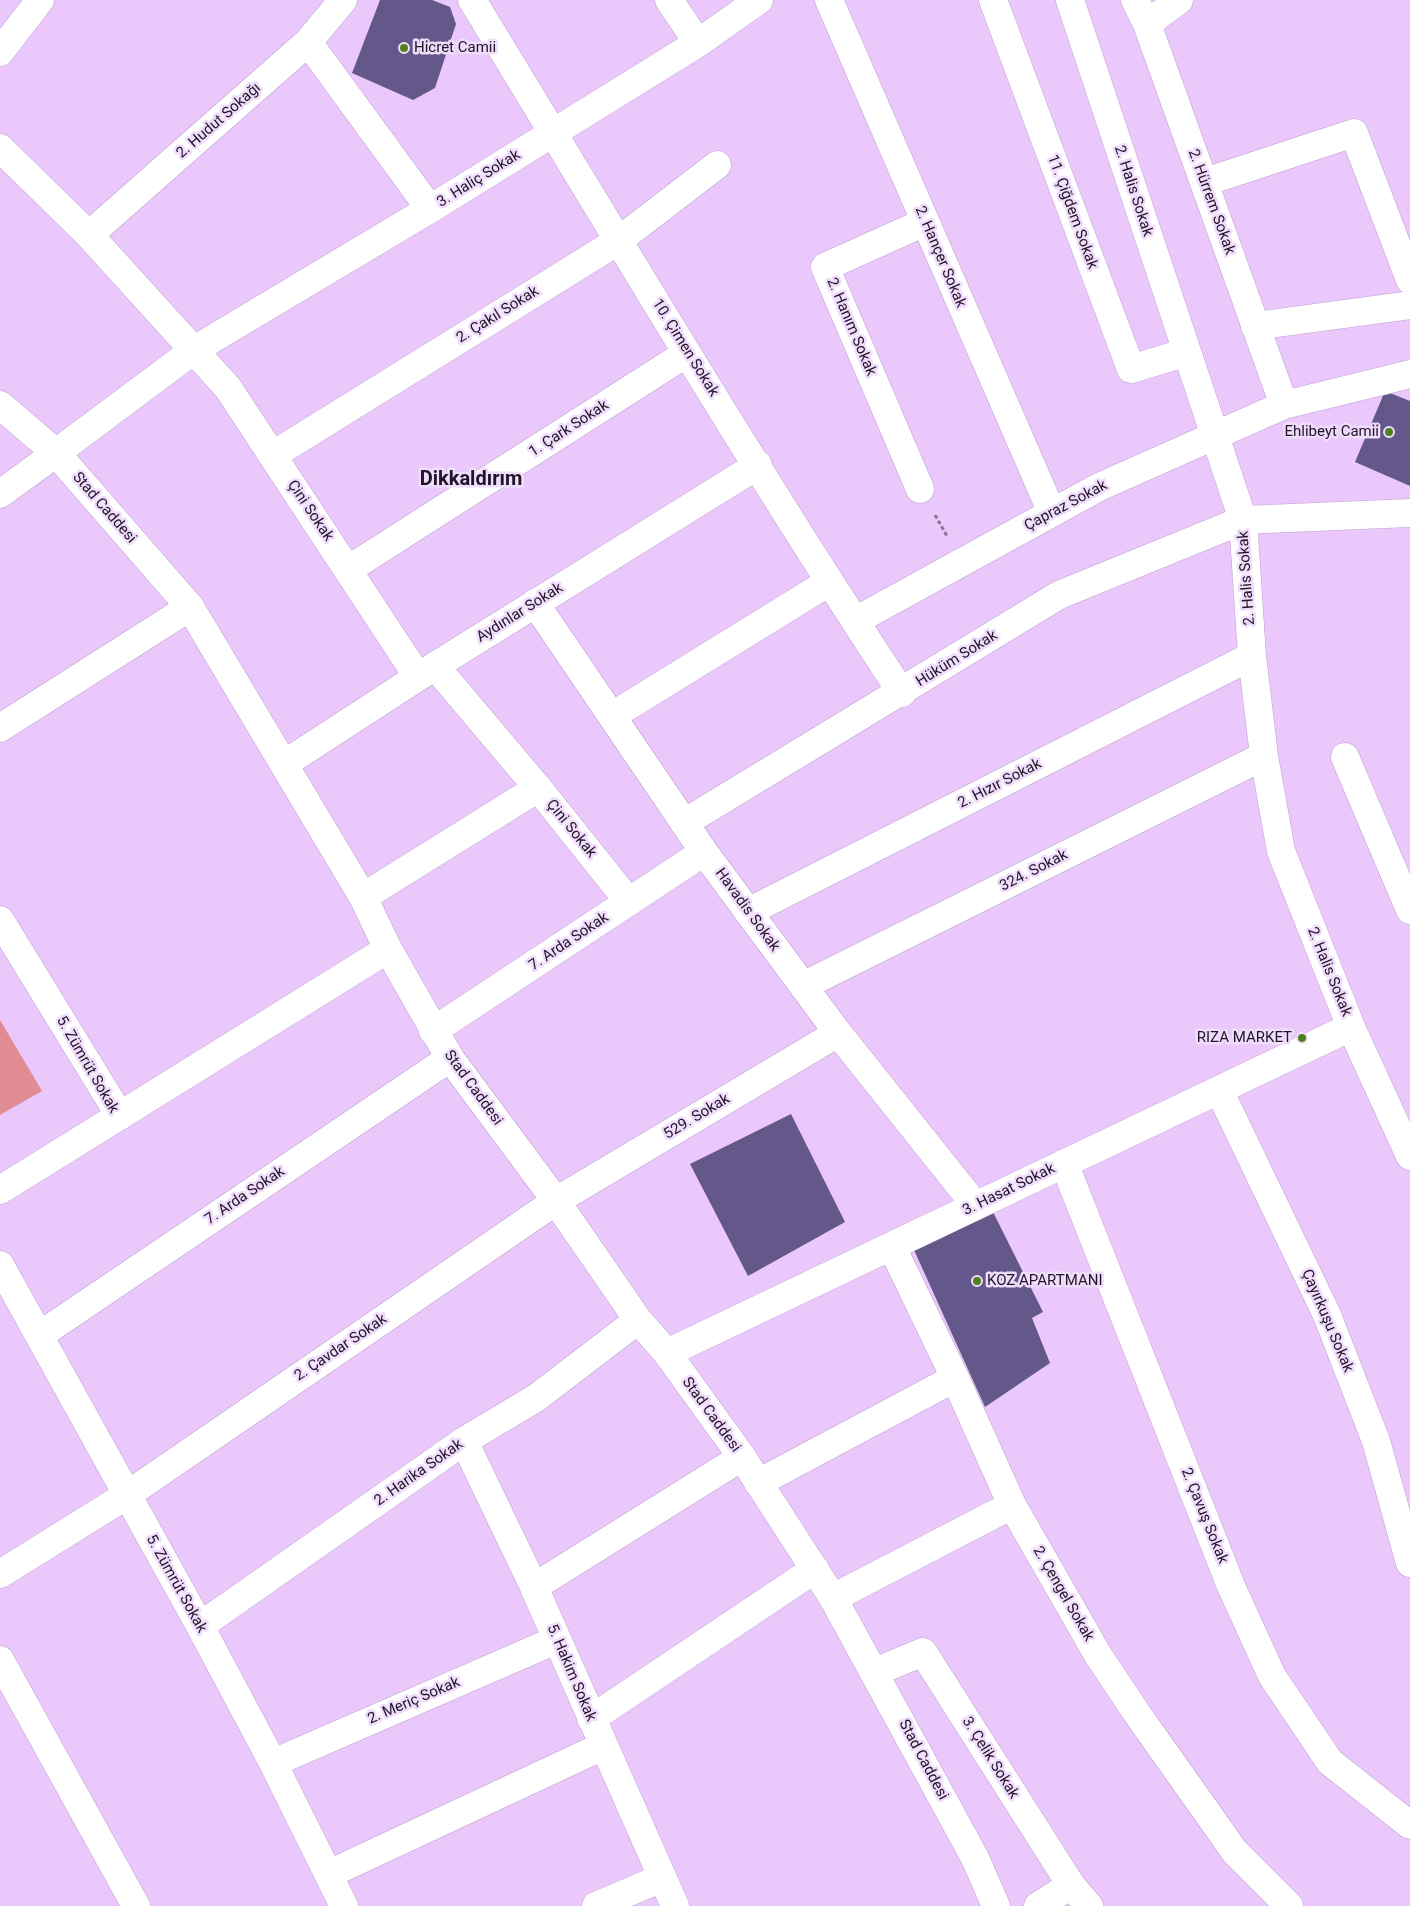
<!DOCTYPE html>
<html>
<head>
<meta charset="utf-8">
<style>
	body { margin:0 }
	canvas { display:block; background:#eac8fc }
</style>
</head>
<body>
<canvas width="1410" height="1906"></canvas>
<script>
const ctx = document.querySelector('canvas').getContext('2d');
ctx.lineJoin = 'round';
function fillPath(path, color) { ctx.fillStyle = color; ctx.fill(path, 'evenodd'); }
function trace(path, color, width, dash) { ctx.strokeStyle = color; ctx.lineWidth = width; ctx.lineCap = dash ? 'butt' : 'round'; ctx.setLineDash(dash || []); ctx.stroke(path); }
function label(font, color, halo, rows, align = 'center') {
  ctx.font = font + ' Roboto,sans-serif'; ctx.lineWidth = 5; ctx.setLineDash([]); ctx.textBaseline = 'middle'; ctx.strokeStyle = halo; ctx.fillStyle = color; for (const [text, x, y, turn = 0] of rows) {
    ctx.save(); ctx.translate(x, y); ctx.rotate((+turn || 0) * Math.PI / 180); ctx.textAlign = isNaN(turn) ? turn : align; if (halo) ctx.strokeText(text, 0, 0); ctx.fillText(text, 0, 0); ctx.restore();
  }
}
const green = new Path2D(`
	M0,1020L42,1091L0,1115Z`);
const building = new Path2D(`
	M380,0H432L450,7L456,24L435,88L413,100L352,73Z
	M1385,391L1410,401V486L1355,462Z
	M791,1114L845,1222L748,1276L690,1164Z
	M991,1208L1043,1312L1032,1318L1050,1363L985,1407L914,1250Z`);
const path = new Path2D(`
	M935,515L947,536`);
const minor = new Path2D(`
	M472,0C614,232 752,466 902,693
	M669,0L698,43
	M829,0L1052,513
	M993,0L1131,369L1187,352
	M1070,0L1243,520L1252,656L1264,756L1281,851L1351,1027L1410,1156
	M1135,0L1147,24L1284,405
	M1147,24L1179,0
	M308,42L430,209
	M0,52L40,0
	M0,148L89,235L228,388L418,677
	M1205,182L1354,133L1410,280
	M89,235L308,42L343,0
	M1255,326L1410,305
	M0,405L56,453
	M273,455L618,241L717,165
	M920,489L825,267L925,222
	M349,569L687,353
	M535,603L704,852L838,1033L976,1206
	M855,621L1099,487L1284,405L1410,374
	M435,666L538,788L629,902
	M612,716L829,582
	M0,728L190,607
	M1345,757L1410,910
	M284,764L435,666L758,465
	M684,823L1059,595L1243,520L1410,513
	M363,897L538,788
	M748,912L1252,656
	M0,920L120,1116
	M803,986L1264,756
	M433,1031L704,852
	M1219,1090L1327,1315L1376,1441L1410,1563
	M1064,1163L1231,1586L1272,1676L1330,1762L1410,1825
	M0,1190L388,949
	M892,1247L955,1378L1012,1505L1098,1655L1138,1715L1235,1852L1289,1906
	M0,1265L200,1626L273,1763L344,1906
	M40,1335L450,1058
	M667,1353L1351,1027
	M464,1441L534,1587L675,1906
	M758,1483L955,1378
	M0,1574L127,1495L556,1201L838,1033
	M534,1587L742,1457
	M833,1598L1012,1505
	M200,1626L464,1441L536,1398L638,1320
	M0,1660L136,1906
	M875,1672L923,1652L1071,1885L1089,1906
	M591,1719L815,1569
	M273,1763L556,1640
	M329,1874L603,1746
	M596,1906L662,1878
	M1038,1906L1071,1885`);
const tertiary = new Path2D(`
	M759,0L698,43L430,209L194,350L56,453L190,607L363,897L388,949L450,1058L556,1201L638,1320L667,1353L742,1457L833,1598L975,1858L996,1906
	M0,494L56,453`);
const markers = [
	[404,48,5,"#4c821b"],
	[1389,432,5,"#4c821b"],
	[1302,1038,5,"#4c821b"],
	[977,1281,5,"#4c821b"]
];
const poiNames = [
	["Hicret Camii",414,48],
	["Ehlibeyt Camii",1379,432,"right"],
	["RIZA MARKET",1292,1038,"right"],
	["KOZ APARTMANI",987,1281]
];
const streetNames = [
	["2. Hudut Sokağı",219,121,-41],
	["3. Haliç Sokak",479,179,-32],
	["2. Halis Sokak",1133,191,72],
	["2. Hürrem Sokak",1211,202,70],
	["11. Çiğdem Sokak",1072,212,70],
	["2. Hançer Sokak",940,257,67],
	["2. Çakıl Sokak",498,315,-32],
	["2. Hanım Sokak",851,327,67],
	["10. Çimen Sokak",685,348,58],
	["1. Çark Sokak",569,429,-33],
	["Çapraz Sokak",1066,506,-28],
	["Stad Caddesi",104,508,49],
	["Çini Sokak",310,511,56],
	["2. Halis Sokak",1247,578,-94],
	["Aydınlar Sokak",520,613,-32],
	["Hüküm Sokak",957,659,-32],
	["2. Hızır Sokak",1000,784,-27],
	["Çini Sokak",571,829,51],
	["324. Sokak",1034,871,-27],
	["Havadis Sokak",747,910,54],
	["7. Arda Sokak",569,942,-34],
	["2. Halis Sokak",1329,972,68],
	["5. Zümrüt Sokak",87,1065,60],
	["Stad Caddesi",473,1088,54],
	["529. Sokak",697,1117,-31],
	["3. Hasat Sokak",1009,1190,-26],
	["7. Arda Sokak",245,1196,-34],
	["Çayırkuşu Sokak",1327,1321,67],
	["2. Çavdar Sokak",341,1348,-34],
	["Stad Caddesi",711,1415,54],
	["2. Harika Sokak",419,1473,-35],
	["2. Çavuş Sokak",1204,1516,68],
	["5. Zümrüt Sokak",176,1584,61],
	["2. Çengel Sokak",1063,1594,60],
	["5. Hakim Sokak",571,1673,67],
	["2. Meriç Sokak",414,1701,-23],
	["3. Çelik Sokak",990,1758,58],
	["Stad Caddesi",923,1760,62]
];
const districtNames = [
	["Dikkaldırım",471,480]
];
fillPath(green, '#e18b93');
fillPath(building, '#635889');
trace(minor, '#be9ecf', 29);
trace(tertiary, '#be9ecf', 29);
trace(path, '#8c7499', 3, [4, 2.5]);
trace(minor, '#fff', 28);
trace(tertiary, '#fff', 28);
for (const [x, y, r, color] of markers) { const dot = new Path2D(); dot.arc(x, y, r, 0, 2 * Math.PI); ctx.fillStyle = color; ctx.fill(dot); trace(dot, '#f0dcfb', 2); }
label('15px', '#201426', '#f0dcfb', poiNames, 'left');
label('15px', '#201426', '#f0dcfb', streetNames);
label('bold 20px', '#201426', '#f0dcfb', districtNames);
</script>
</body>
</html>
